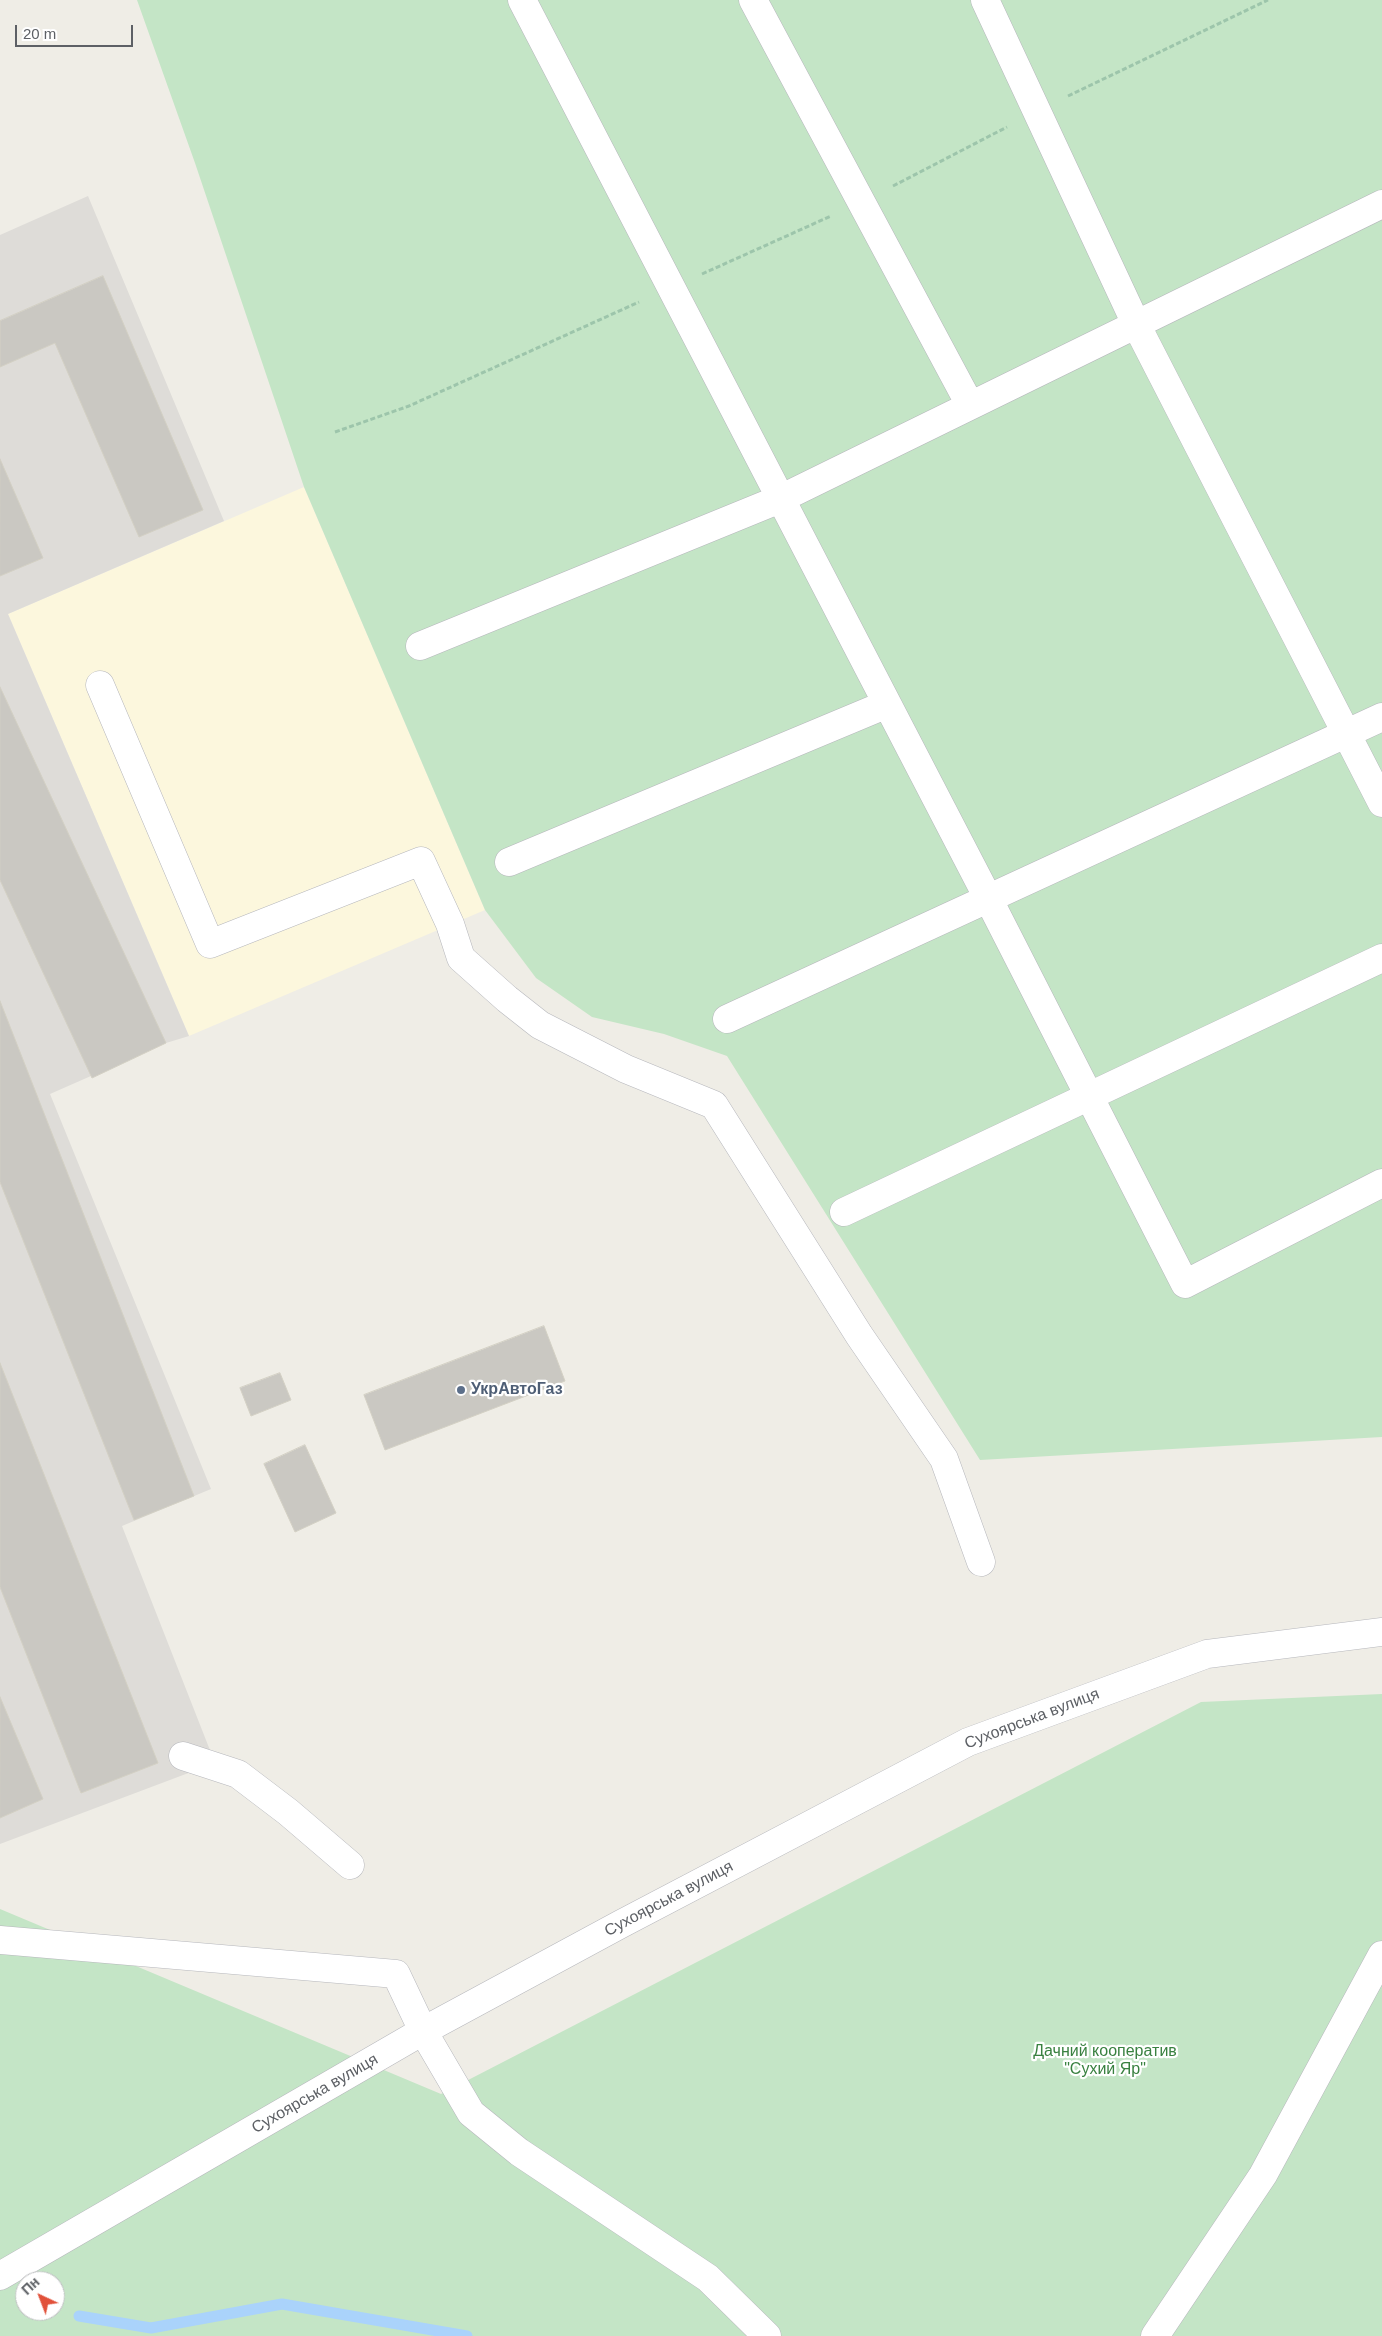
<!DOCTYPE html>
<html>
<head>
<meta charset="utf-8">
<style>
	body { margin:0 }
	#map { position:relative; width:1382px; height:2336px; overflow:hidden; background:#efede6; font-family:Helvetica,sans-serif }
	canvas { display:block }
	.north { position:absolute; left:15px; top:2271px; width:50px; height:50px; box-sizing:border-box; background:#fff; border:1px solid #bebfc1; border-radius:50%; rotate:317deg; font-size:14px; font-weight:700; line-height:20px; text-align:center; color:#5d6065 }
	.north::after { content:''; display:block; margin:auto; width:18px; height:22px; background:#e1513a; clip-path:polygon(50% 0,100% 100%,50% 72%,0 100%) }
	.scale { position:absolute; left:15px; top:25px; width:118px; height:22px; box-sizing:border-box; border:2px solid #5d6065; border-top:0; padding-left:6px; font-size:15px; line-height:18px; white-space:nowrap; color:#5d6065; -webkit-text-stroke:4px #fff; paint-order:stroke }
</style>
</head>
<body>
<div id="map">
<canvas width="1382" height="2336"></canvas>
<div class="north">Пн</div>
<div class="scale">20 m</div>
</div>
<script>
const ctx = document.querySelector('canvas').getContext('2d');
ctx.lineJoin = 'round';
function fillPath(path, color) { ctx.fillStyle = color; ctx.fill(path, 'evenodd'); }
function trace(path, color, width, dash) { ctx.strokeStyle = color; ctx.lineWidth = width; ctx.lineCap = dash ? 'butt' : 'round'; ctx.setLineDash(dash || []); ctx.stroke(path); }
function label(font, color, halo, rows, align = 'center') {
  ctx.font = font + ' Helvetica,sans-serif'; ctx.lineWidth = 4.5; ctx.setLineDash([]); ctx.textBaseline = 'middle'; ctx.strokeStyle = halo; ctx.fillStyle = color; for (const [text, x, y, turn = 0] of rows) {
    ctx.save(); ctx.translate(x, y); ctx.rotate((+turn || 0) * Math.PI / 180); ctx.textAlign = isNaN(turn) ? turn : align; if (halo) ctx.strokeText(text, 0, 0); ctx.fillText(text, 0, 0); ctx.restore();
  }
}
const commercial = new Path2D(`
	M304,487L485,910L189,1036L8,614Z`);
const industrial = new Path2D(`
	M88,196L224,521L8,614L189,1036L166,1043L50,1094L211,1489L122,1526L215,1763L0,1844V235Z`);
const green = new Path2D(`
	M137,0H1382V1437L980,1460L727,1056L664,1034L592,1017L536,978L485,910L304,487L195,163Z
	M1382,1694V2336H0V1909L441,2094L1201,1702ZM25,2281H55V2311H25Z`);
const stream = new Path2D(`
	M79,2316L151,2328L282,2304L467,2336`);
const building = new Path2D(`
	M103,276L203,510L139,537L55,343L0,367V321Z
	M0,459L43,558L0,576Z
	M0,687L166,1043L92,1078L0,880Z
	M0,1001L194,1496L134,1520L0,1182Z
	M544,1326L565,1381L385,1450L364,1395Z
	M0,1363L158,1763L81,1793L0,1587Z
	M280,1373L291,1400L251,1416L240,1388Z
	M305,1445L336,1513L295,1532L264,1464Z
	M0,1697L43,1799L0,1818Z`);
const path = new Path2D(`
	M1068,96L1268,0
	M893,186L1007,127
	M702,274L831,216
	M335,432L409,406L639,302`);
const minor = new Path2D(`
	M522,0L989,900L1185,1284L1382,1183
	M753,0L970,405
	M985,0L1136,324L1382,803
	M420,646L780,499L1382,204
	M100,685L210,944L421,861L450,924L461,958L507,999L540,1025L626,1069L714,1105L859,1335L944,1459L981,1562
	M509,862L887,704
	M727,1019L1382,717
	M844,1212L1382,958
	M183,1756L238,1774L288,1812L350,1865
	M0,1940L396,1974L423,2031L471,2113L519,2152L708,2278L767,2336
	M0,2276L423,2031L621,1924L968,1742L1207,1654L1382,1632
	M1155,2336L1263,2175L1382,1955`);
const markers = [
	[461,1390,5,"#5c6f8a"]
];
const serviceNames = [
	["УкрАвтоГаз",471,1390]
];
const streetNames = [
	["Сухоярська вулиця",1032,1719,-21],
	["Сухоярська вулиця",669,1899,-28],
	["Сухоярська вулиця",315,2094,-30]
];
const parkNames = [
	["Дачний кооператив",1105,2052],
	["\"Сухий Яр\"",1105,2070]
];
fillPath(commercial, '#fcf7dd');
fillPath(industrial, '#dedcd8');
fillPath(green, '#c4e5c6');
trace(stream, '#aad3fb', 11);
fillPath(building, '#cac8c2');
trace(building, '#d3d0c4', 1);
trace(minor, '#b6b7bc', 29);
trace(path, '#9dc5ab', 3, [5, 2.5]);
trace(minor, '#fff', 28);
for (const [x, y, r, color] of markers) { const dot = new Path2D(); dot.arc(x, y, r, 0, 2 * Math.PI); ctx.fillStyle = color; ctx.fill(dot); trace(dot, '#fff', 2); }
label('bold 16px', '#4e5e75', '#fff', serviceNames, 'left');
label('16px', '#5d6065', '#fff', streetNames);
label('16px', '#398140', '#fff', parkNames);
</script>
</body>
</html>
